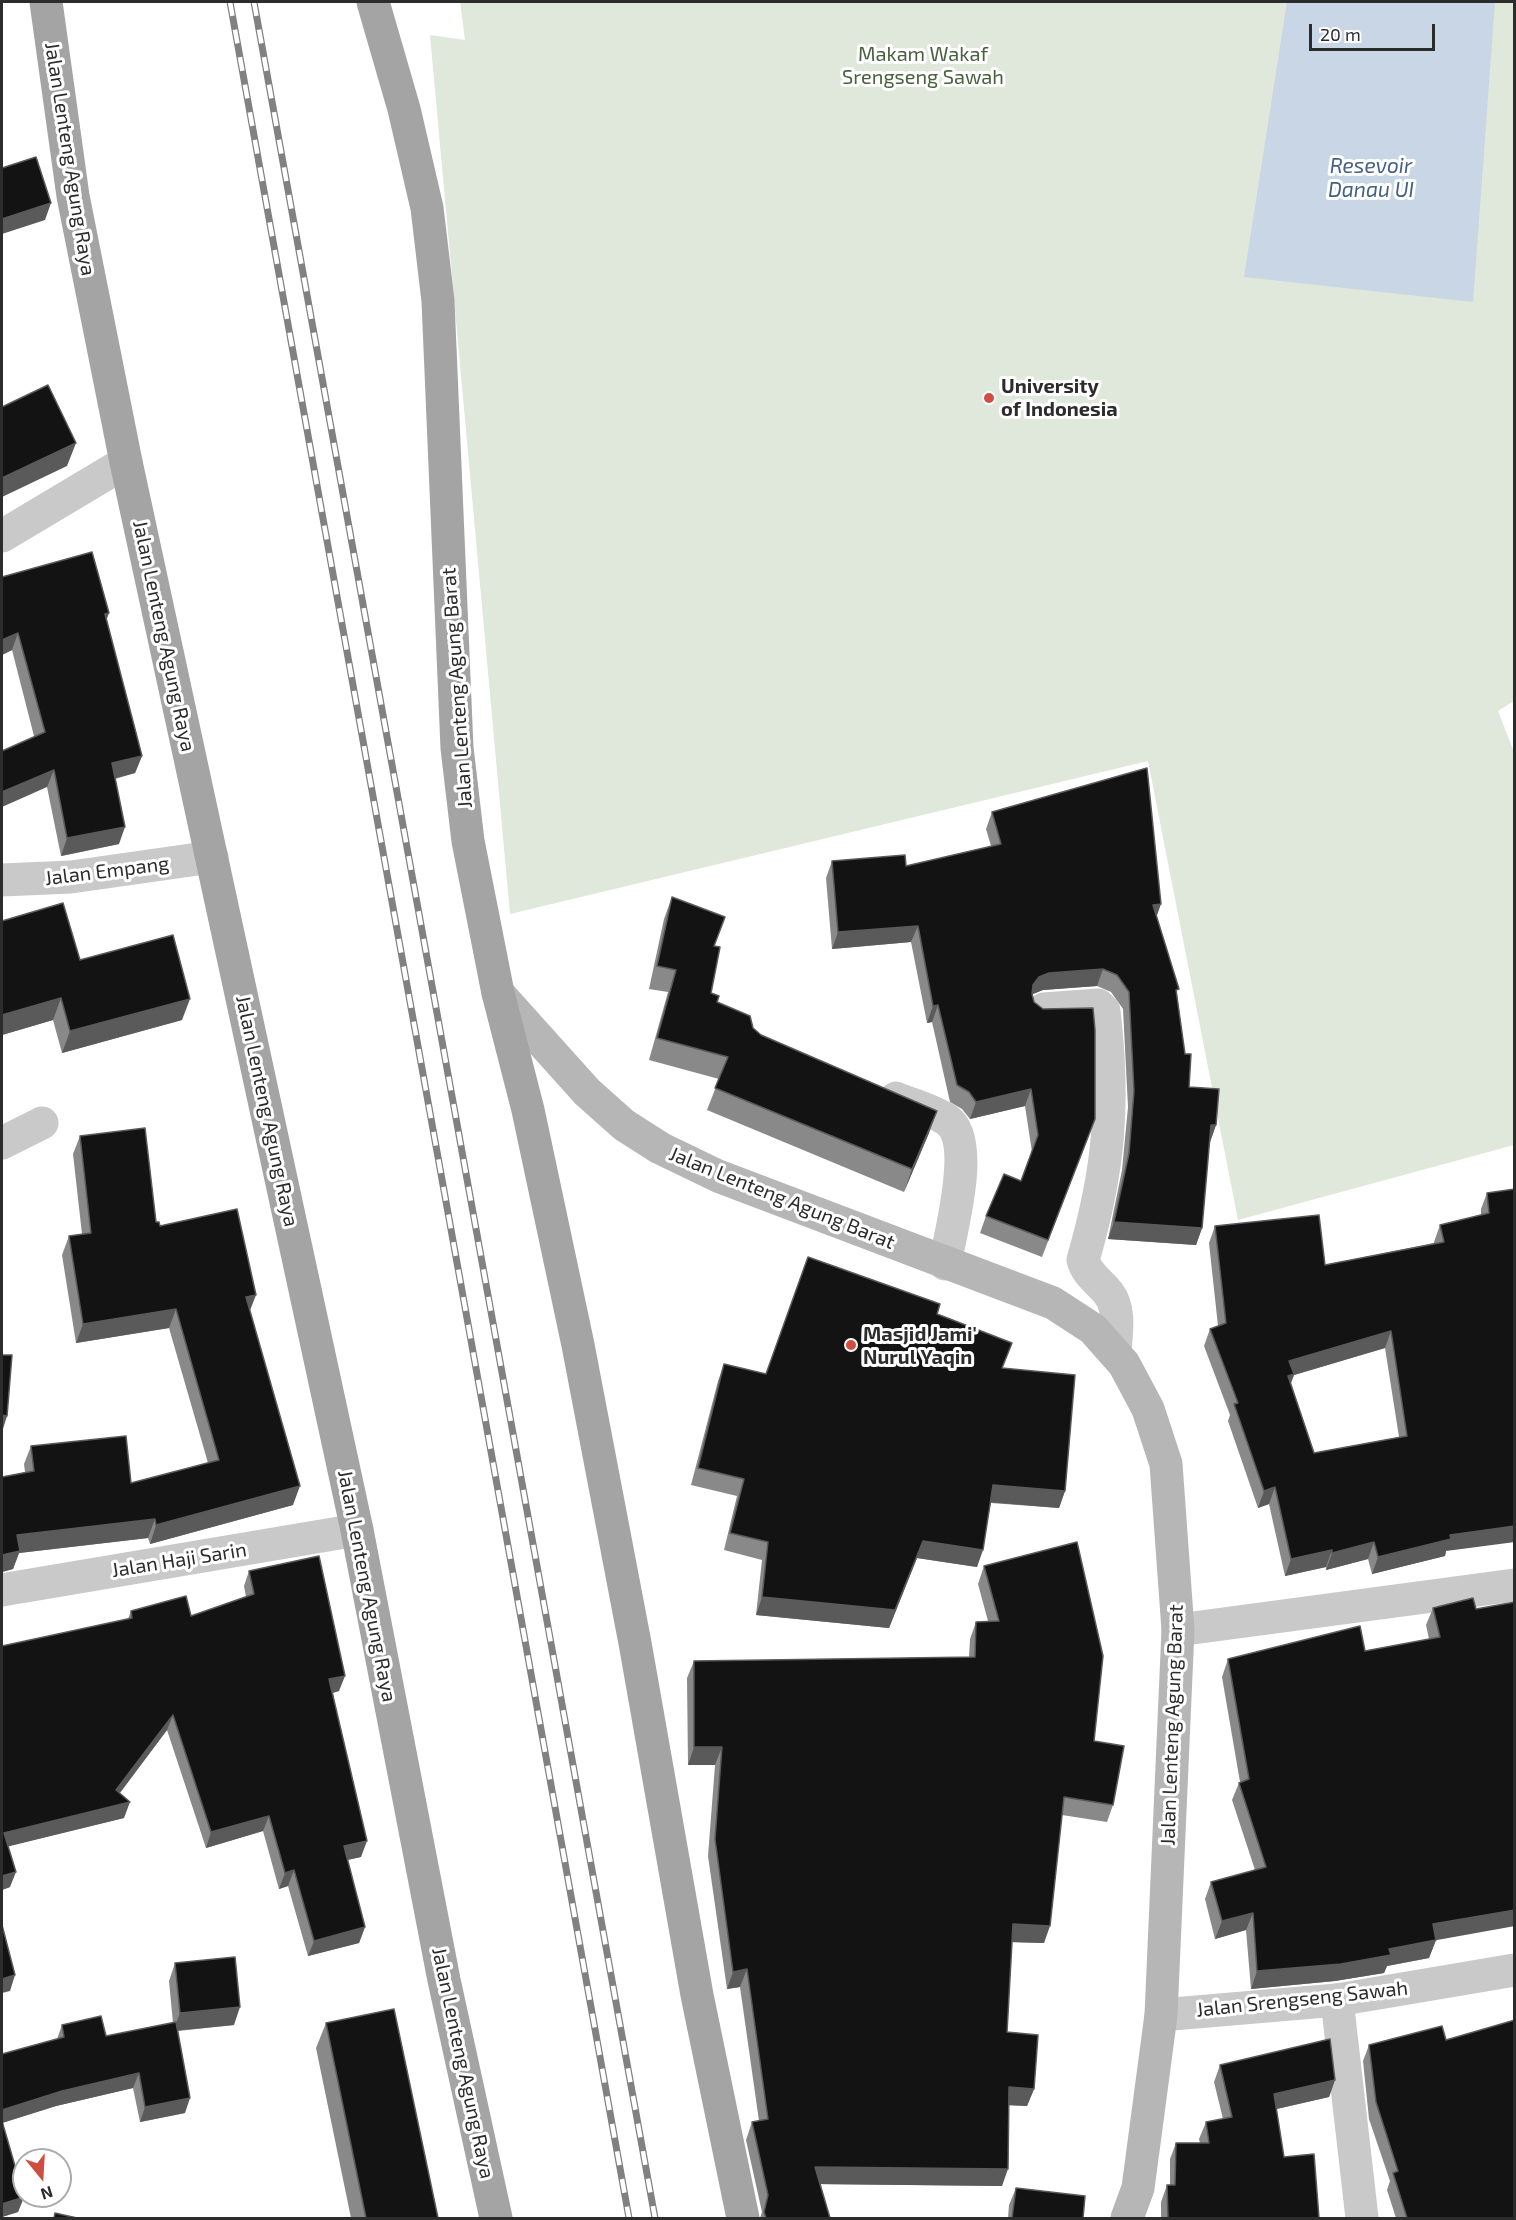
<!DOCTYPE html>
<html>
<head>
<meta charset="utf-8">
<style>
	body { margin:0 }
	#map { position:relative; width:1516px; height:2220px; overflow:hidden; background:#fff; font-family:"Exo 2",sans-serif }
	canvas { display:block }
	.frame { position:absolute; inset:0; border:3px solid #2c2c2c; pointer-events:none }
	.north { position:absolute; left:12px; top:2148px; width:60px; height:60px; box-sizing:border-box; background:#fff; border:2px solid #ababab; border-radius:50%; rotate:162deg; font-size:16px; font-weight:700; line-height:24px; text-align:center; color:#2c2c2c }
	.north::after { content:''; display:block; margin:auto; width:21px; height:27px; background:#cf4d41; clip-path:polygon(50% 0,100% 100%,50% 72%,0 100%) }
	.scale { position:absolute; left:1309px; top:24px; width:126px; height:27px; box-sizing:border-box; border:3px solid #2c2c2c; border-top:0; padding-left:8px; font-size:18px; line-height:21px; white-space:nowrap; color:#2c2c2c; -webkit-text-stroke:4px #fff; paint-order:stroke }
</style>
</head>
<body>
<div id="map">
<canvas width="1516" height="2220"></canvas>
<div class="frame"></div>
<div class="north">N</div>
<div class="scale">20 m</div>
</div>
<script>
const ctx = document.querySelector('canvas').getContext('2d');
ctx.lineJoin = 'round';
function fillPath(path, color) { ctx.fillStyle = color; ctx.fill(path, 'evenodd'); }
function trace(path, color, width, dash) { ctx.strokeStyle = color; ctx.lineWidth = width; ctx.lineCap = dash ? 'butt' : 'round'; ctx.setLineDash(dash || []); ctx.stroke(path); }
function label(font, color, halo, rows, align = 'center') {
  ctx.font = font + ' "Exo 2",sans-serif'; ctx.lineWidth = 6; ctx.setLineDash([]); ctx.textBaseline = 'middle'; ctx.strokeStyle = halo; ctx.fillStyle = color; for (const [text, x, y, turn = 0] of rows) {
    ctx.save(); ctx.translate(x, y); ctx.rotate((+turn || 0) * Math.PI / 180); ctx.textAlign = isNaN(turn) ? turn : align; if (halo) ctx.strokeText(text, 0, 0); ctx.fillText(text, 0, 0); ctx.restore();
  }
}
const green = new Path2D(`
	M460,2H1514V701L1498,711L1514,752V1145L1238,1220L1148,761L510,914L430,35L465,40Z`);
const water = new Path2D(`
	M1287,2H1495L1473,302L1244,277Z`);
const minor = new Path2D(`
	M2,536L126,462
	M2,880L71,877L212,857
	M1044,1009L1098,1005L1104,1011C1115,1105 1109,1170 1083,1260C1087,1275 1100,1282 1109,1294C1121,1310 1116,1334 1115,1352
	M896,1098C912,1105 933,1110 947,1120C977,1141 950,1233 945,1264
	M2,1143L42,1123
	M2,1590L357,1530
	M1178,1630L1514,1585
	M1337,2000L1362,2218`);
const tertiary = new Path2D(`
	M1161,2015L1337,2000L1514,1970`);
const secondary = new Path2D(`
	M498,993L587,1092L624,1125L660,1148L718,1176L1053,1303L1093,1329L1124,1364L1148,1409L1166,1464L1178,1630L1161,2015L1138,2188L1127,2218`);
const primary = new Path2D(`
	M46,2L73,196L126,462L357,1530L444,1980L496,2218
	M373,2L404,109L427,208L438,301L457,748L468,841L498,993L528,1110L578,1345L635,1643L697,1995L743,2218`);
const rail = new Path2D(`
	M230,2L629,2218
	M254,2L655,2218`);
const wall = new Path2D(`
	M2,577L106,621L142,756L135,773L115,779L119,844L61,856L47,787L12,650L2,655Z
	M992,812L1157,917L1177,994L1189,1087L1216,1125L1210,1142H1209L1202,1228L1196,1245L1108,1239L1122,1170L1128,1107L1123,1009L1111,992L1097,986L1043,990L1033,994L1032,995L1034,1002L1095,1119L1042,1257L980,1233L986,1216L1021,1181L1032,1152L1025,1106L970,1119L962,1109L950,1102L932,1022L927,1023L911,942L832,949L826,878L832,861L906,866L991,846L986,829Z
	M672,897L715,946L711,993L717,1002L761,1035L929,1133L904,1192L707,1110L719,1079L649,1060L668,992L649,989L664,919Z
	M2,921L80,960L182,1020L62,1053L53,1020L2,1035Z
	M80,1136L156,1222L250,1310L293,1505L150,1544L148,1538L19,1553L13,1569L2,1572V1477L25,1472L24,1464L31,1446L131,1483L208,1463L169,1328L76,1343L62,1255L69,1236L82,1234L73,1154Z
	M1515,1189L1446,1551L1445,1556L1372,1574L1368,1559L1326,1570V1567L1285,1576L1269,1504L1258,1508L1228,1421L1230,1415L1204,1346L1210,1329L1218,1326L1209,1243L1215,1226L1325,1265L1434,1243V1242L1440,1225L1481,1215V1209L1487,1193ZM1385,1348L1399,1437L1314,1453L1291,1383L1294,1375Z
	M937,1314L1002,1368L1065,1491L1059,1508L991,1503L977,1567L917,1558L889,1628L756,1615L762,1560L724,1550L737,1496L691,1485L718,1381L724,1364L766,1374Z
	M984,1566L1094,1741L1113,1805L1107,1822L1062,1815L1044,1943L1012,1942L1007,2032L1034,2089L1027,2106L1009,2105L1002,2186L820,2184L830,2218H760L762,2212L746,2140L752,2122L759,2121L740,1987L727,1989L708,1856L715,1765H688L687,1678L694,1661L969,1657L970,1639L976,1622L988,1621L978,1584Z
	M249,1571L339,1691L333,1693L361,1857L347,1860L365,1927L359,1943L308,1956L288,1886L279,1889L263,1831L206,1848L167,1730L120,1793L124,1818L8,1846L10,1887L2,1890V1646L128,1619L131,1611L191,1616L246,1597L244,1586Z
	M1473,1598L1436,1940L1429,1958L1387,1966L1384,1973L1335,1981L1251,1989L1246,1930L1215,1939L1205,1899L1211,1882L1255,1870L1232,1800L1239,1783L1240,1782L1222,1677L1228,1659L1365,1651L1429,1639L1426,1625L1433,1608Z
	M175,1963L234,2025L178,2031L185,2113L140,2122L133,2088L56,2106L2,2123L24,2197L18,2212L2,2217V2054L57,2039L62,2025L106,2036L173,2023L169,1981Z
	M326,2023L438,2218H351L316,2048Z
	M1446,2040L1515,2218H1396L1387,2190L1390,2181L1369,2119L1363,2061L1369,2045Z
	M1220,2065L1335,2080L1329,2097L1276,2109L1284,2157L1319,2218H1161V2202L1167,2185H1170V2159L1176,2143H1200L1199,2139L1206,2122L1223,2119L1214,2082Z
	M1016,2188L1083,2218H1008L1009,2205Z`);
const shadedWall = new Path2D(`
	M51,203L45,220L2,234V219Z
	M76,443L67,466L2,497V478Z
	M109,613L103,630L105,614Z
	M18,633L12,650L2,655V640Z
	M142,756L135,773L105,781L112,763Z
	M54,770L47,787L2,807V792Z
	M125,827L119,844L61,856L67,838Z
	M1161,904L1155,921L1153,905Z
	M918,926L911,942L832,949L838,932Z
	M1103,969L1097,986L1043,990L1033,994L1027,1001L1033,985L1039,977L1049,973Z
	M61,998L53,1020L2,1035V1015Z
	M190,999L182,1020L62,1053L70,1031Z
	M938,1005L932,1022L927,1023L933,1006Z
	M1031,1089L1025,1106L970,1119L976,1102Z
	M937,1111L929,1133L904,1192L912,1169Z
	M1211,1125H1216L1210,1142H1205Z
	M1114,1222L1202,1228L1196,1245L1108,1239Z
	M256,1295L249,1313L246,1297Z
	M176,1309L169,1328L76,1343L83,1324Z
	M1391,1331L1385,1348L1294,1375L1288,1390L1289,1361Z
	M2,1415L7,1416L2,1432Z
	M993,1485L1065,1491L1059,1508L987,1502Z
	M300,1486L293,1505L150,1544L156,1525Z
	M1275,1487L1269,1504L1258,1508L1264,1491Z
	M155,1519L148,1538L19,1553L13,1569L2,1572V1555L17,1535Z
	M1515,1526V1542L1446,1551L1445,1556L1372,1574L1378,1557L1450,1535Z
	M923,1541L983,1550L977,1567L917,1558L889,1628L756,1615L762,1597Z
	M1374,1542L1368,1559L1326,1570L1332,1553Z
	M1332,1550L1326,1567L1285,1576L1291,1559Z
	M345,1676L339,1691L324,1695L329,1679Z
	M173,1715L167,1730L110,1806L116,1790Z
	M694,1747H722L715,1765H688Z
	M130,1802L124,1818L2,1848L4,1833Z
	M269,1816L263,1831L206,1848L211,1832Z
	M367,1841L361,1857L338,1862L344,1846Z
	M294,1870L288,1886L279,1889L285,1873Z
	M16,1872L10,1887L2,1890V1876Z
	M1515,1910V1926L1426,1942L1433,1924Z
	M1253,1913L1246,1930L1215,1939L1222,1921Z
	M1013,1924L1050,1926L1044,1943L1007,1942Z
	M365,1927L359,1943L308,1956L314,1941Z
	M1436,1940L1429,1958L1387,1966L1384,1973L1335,1981L1251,1989L1257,1971Z
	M747,1969L740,1987L727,1989L733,1972Z
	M15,1975L10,1991L2,1993V1979Z
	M240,2007L234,2025L173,2031L180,2013Z
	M139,2073L133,2088L56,2106L2,2123V2110L62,2091Z
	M1335,2080L1329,2097L1268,2111L1274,2094Z
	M1009,2087L1034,2089L1027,2106L1003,2105Z
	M190,2098L185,2113L140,2122L145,2107Z
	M815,2167L1008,2169L1002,2186L809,2184Z
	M24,2197L18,2212L2,2217V2204Z`);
const building = new Path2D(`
	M36,157L51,203L2,219V168Z
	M48,385L76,443L2,478V407Z
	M92,552L109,613L105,614L142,756L112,763L125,827L67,838L54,770L2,792V751L45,732L18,633L2,640V577Z
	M1147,768L1161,904L1153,905L1179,989L1176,990L1185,1054H1191L1189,1087L1219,1089L1216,1125H1211L1202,1228L1114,1222L1129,1153L1134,1091L1129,992L1117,975L1103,969L1049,973L1039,977L1033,985L1032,994L1034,1002L1043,1009L1093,1008L1095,1030V1119L1048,1240L986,1216L1004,1174L1021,1181L1038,1135L1031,1089L976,1102L969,1092L957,1085L938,1005L933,1006L918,926L838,932L832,861L905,855L906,866L1001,844L992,812Z
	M672,897L725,917L714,946L720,947L711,993L719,996L717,1002L750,1016L753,1028L761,1035L937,1111L912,1169L715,1088L728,1057L657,1038L676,970L657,966Z
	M63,903L80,960L173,935L190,999L70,1031L61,998L2,1015V921Z
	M145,1128L156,1222H159L160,1226L237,1209L256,1295L246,1297L300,1486L156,1525L155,1519L17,1535L20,1551L2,1555V1477L34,1471L31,1446L126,1436L131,1483L219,1460L176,1309L83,1324L69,1236L91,1233L80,1136Z
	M1515,1189V1526L1450,1535L1451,1539L1378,1557L1374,1542L1332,1553V1550L1291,1559L1275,1487L1264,1491L1234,1404L1238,1403L1210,1329L1226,1323L1215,1226L1319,1215L1325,1265L1444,1242L1440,1225L1489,1213L1487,1193ZM1391,1331L1407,1436L1314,1453L1288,1376L1294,1374L1289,1361Z
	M808,1257L940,1304L937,1314L1012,1343L1002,1368L1075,1375L1065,1491L993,1485L983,1550L923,1541L895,1610L762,1597L768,1542L730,1533L744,1479L698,1468L724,1364L766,1374Z
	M2,1355H12L7,1416L2,1415Z
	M1077,1542L1103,1656L1094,1741L1124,1746L1113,1805L1064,1797L1050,1926L1013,1924L1007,2032L1038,2035L1034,2089L1009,2087L1008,2169L815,2167L830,2218H766L764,2212L768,2195L752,2122L768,2119L747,1969L733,1972L715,1839L722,1747H694V1661L975,1657L976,1622L999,1621L984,1566Z
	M319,1556L345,1676L329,1679L367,1841L344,1846L365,1927L314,1941L294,1870L285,1873L269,1816L211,1832L173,1715L116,1790L130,1802L4,1833L16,1872L2,1876V1646L132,1618L131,1611L186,1596L191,1616L254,1594L249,1571Z
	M1473,1598L1476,1609L1515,1602V1910L1433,1924L1436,1940L1389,1949L1391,1955L1341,1964L1257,1971L1253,1913L1222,1921L1211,1882L1266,1867L1239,1783L1249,1779L1228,1659L1360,1626L1365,1651L1440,1637L1433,1608Z
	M2,1925L15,1975L2,1979Z
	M235,1957L240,2007L180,2013L175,1963Z
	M394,2009L438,2218H366L326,2023Z
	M101,2016L106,2036L176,2022L190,2098L145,2107L139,2073L62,2091L2,2110V2054L64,2037L62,2025Z
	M1515,2020V2218H1407L1393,2173L1398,2171L1376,2102L1369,2045L1442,2026L1446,2040Z
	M1330,2039L1335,2080L1274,2094L1284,2157L1314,2154L1319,2218H1168L1167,2185H1175L1176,2143H1209L1206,2122L1232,2117L1220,2065Z
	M2,2121L24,2197L2,2204Z
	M1016,2188L1085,2196L1083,2218H1012Z
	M55,2213L77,2218H54Z`);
const markers = [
	[989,398,6,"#cf4d41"],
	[851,1345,6,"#cf4d41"]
];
const parkNames = [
	["Makam Wakaf",923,54],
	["Srengseng Sawah",923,77]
];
const streetNames = [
	["Jalan Lenteng Agung Raya",70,159,81],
	["Jalan Lenteng Agung Raya",164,636,78],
	["Jalan Lenteng Agung Barat",457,688,-94],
	["Jalan Empang",107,871,-7],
	["Jalan Lenteng Agung Raya",267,1111,78],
	["Jalan Lenteng Agung Barat",782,1198,22],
	["Jalan Haji Sarin",179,1560,-9],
	["Jalan Lenteng Agung Raya",367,1586,79],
	["Jalan Lenteng Agung Barat",1172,1725,-88],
	["Jalan Srengseng Sawah",1302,1999,-6],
	["Jalan Lenteng Agung Raya",463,2063,78]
];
const poiNames = [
	["University",1001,386],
	["of Indonesia",1001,409],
	["Masjid Jami'",863,1334],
	["Nurul Yaqin",863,1357]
];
const waterNames = [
	["Resevoir",1371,166],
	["Danau UI",1371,190]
];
fillPath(green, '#dfe8da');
fillPath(water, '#c8d6e6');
trace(minor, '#c9c9c9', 33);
trace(tertiary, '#c9c9c9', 33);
trace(secondary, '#b6b6b6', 33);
trace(primary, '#a4a4a4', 33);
trace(rail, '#818181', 7);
trace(rail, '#fff', 4.5, [14]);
fillPath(wall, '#898989');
fillPath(shadedWall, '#5a5a5a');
fillPath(building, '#131313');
trace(building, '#5a5a5a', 1.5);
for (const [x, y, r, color] of markers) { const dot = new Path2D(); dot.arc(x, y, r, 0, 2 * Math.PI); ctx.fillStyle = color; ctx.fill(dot); trace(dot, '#fff', 2); }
label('20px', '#49613f', '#fff', parkNames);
label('20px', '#2c2c2c', '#fff', streetNames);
label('bold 20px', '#2c2c2c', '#fff', poiNames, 'left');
label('italic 21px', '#446183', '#fff', waterNames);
</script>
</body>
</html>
